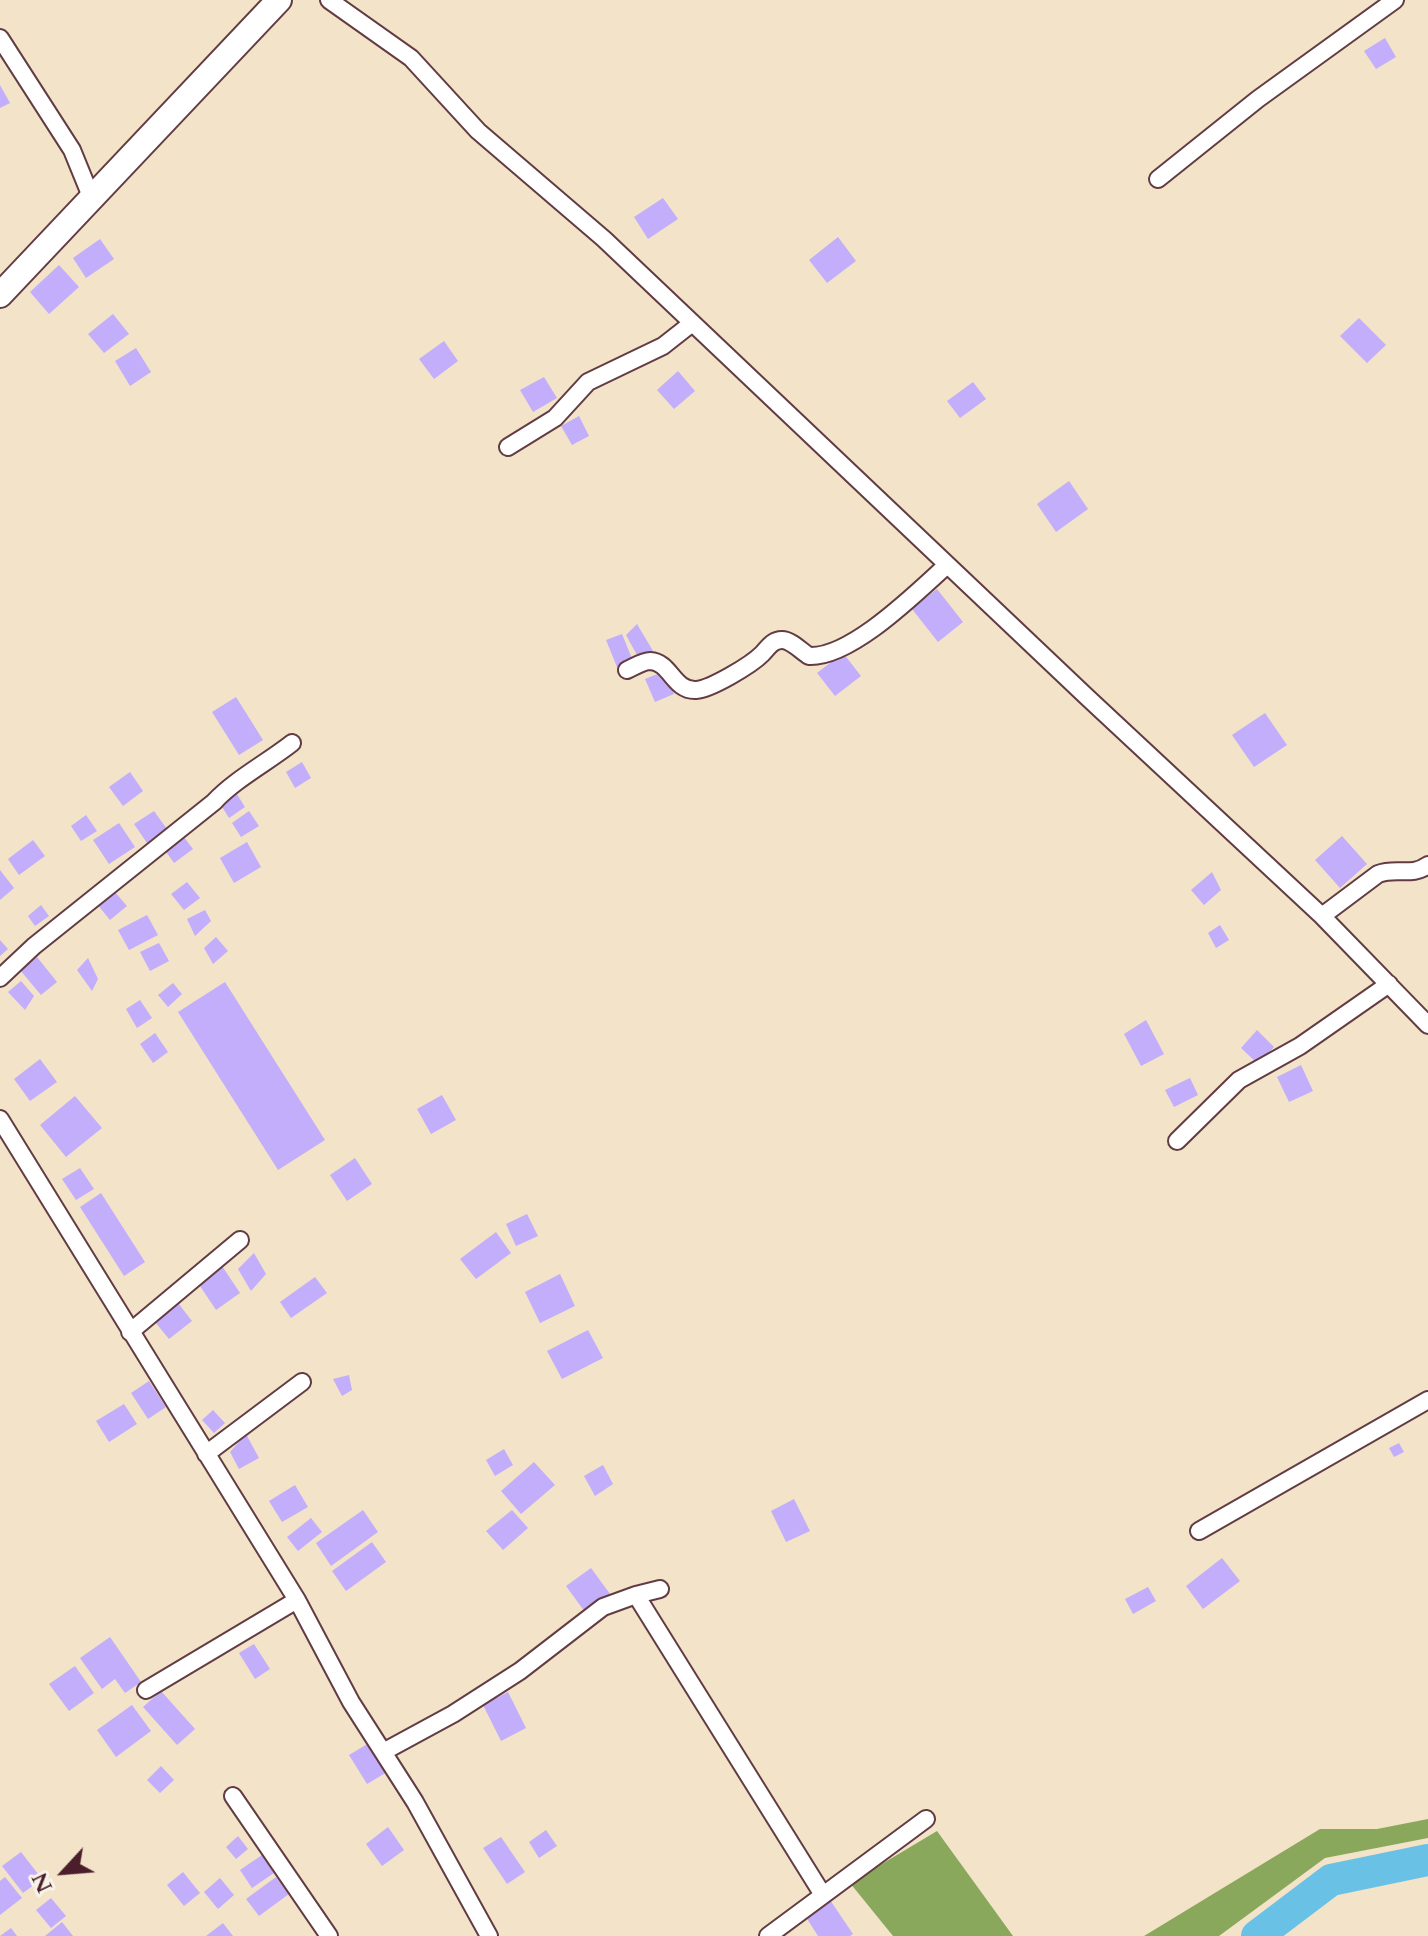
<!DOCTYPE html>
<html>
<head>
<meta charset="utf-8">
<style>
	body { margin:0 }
	#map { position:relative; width:1428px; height:1936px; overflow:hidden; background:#f2e3c9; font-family:Cardo,serif }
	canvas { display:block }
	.north { position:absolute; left:24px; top:1832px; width:80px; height:80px; -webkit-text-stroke:6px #f7f3e8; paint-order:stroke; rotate:244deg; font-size:22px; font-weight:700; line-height:32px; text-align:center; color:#4a1f2b }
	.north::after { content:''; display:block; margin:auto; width:28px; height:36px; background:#4a1f2b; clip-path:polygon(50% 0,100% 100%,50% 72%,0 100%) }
</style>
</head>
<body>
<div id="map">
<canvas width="1428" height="1936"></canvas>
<div class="north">N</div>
</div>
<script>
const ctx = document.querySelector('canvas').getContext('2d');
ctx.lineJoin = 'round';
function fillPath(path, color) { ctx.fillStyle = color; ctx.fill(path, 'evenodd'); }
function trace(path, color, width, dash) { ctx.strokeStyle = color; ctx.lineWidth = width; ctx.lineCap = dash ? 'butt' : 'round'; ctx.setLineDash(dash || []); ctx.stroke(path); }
const forest = new Path2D(`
	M1428,1819V1838L1325,1858L1219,1936H1144L1320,1829H1377Z
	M937,1831L1013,1936H893L850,1883Z`);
const river = new Path2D(`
	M1257,1936L1331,1880L1428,1860`);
const building = new Path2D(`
	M1385,38L1396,57L1376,69L1364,51Z
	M0,85L10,103L0,108Z
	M663,198L678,219L648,239L634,217Z
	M838,237L856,261L827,283L809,260Z
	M100,239L114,259L86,278L73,258Z
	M59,265L79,287L49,314L30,292Z
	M113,314L129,334L104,353L88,334Z
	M1359,318L1386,345L1367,363L1340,336Z
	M444,341L458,361L434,379L419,359Z
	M136,348L151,372L130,386L115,361Z
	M678,371L695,391L674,409L657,390Z
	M544,377L557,398L533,412L520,390Z
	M973,382L986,399L960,418L947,401Z
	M579,416L589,436L572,445L561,426Z
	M1069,481L1088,509L1056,532L1037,504Z
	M937,589L963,622L938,642L912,609Z
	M637,624L653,651L638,657L626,635Z
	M622,634L633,661L617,667L606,640Z
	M843,653L861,676L835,696L817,673Z
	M665,671L674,694L655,702L645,679Z
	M236,697L263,740L239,755L212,712Z
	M1265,713L1287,745L1254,767L1232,735Z
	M302,762L311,778L295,788L286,772Z
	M130,772L143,791L123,806L109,787Z
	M235,791L245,807L229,818L219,802Z
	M154,811L167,829L147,843L134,824Z
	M249,811L259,826L241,837L232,823Z
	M86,815L97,831L81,841L71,826Z
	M119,823L135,847L109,864L93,840Z
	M180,832L193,849L174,863L162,846Z
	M1342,836L1367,864L1340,888L1315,860Z
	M33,840L45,856L19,875L8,859Z
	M247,842L261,867L234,883L220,858Z
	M0,870L14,888L0,900Z
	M1212,872L1221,890L1204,905L1191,890Z
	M187,882L200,898L184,910L171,894Z
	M114,891L127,906L110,920L97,904Z
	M41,905L49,916L35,926L28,916Z
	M205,910L211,921L195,936L187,919Z
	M147,915L158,935L129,950L118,930Z
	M1220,925L1229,940L1216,948L1208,933Z
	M216,937L228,951L213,964L204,948Z
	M0,940L8,949L0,956Z
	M159,943L169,961L150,971L140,952Z
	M37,957L57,982L41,995L20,970Z
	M88,958L98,979L92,991L77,970Z
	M21,981L34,996L25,1010L8,992Z
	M225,982L325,1140L278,1170L178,1012Z
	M173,983L182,994L168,1007L158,995Z
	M140,1000L152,1018L137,1028L126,1009Z
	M1146,1020L1164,1054L1141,1066L1124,1034Z
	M1257,1030L1274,1047L1258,1064L1241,1048Z
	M155,1033L168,1052L153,1063L140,1044Z
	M40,1059L57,1082L30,1101L14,1079Z
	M1301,1065L1313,1091L1289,1102L1277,1077Z
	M1190,1078L1198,1095L1174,1107L1165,1090Z
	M442,1095L456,1120L431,1134L417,1109Z
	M75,1096L102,1128L66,1157L40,1125Z
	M355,1158L372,1184L347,1201L330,1175Z
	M80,1168L94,1189L76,1200L62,1179Z
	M101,1193L145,1262L124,1276L80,1207Z
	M527,1214L538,1236L516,1246L506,1224Z
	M496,1232L511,1253L476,1279L460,1259Z
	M254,1253L266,1274L251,1291L238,1269Z
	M222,1266L240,1293L216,1310L198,1283Z
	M560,1274L575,1306L540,1323L525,1292Z
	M315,1277L327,1293L291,1318L280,1302Z
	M175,1299L192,1321L169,1339L151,1317Z
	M588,1330L603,1358L562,1379L547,1351Z
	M349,1375L352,1390L342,1396L333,1379Z
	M149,1381L166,1407L148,1419L131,1393Z
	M124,1404L137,1424L109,1442L96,1421Z
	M213,1410L225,1423L214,1433L202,1420Z
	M246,1434L259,1458L239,1469L230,1452Z
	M1399,1443L1404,1452L1394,1457L1389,1448Z
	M504,1449L513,1465L495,1476L486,1460Z
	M534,1462L555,1485L521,1514L501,1491Z
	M603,1465L613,1484L595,1496L584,1476Z
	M295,1485L308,1507L282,1522L269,1501Z
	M794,1499L810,1531L786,1542L771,1511Z
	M363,1510L378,1532L331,1566L316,1543Z
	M512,1510L528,1528L503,1550L486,1531Z
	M311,1518L322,1532L298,1551L287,1537Z
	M372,1542L386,1562L346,1591L332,1571Z
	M1222,1558L1240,1581L1203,1609L1186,1586Z
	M591,1568L610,1594L585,1612L566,1586Z
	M1148,1587L1156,1601L1133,1614L1125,1599Z
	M110,1637L141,1682L125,1693L115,1679L102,1689L80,1658Z
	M254,1644L270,1669L255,1679L239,1653Z
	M75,1666L94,1693L69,1711L49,1684Z
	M161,1691L195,1729L177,1745L143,1707Z
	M508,1692L526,1728L501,1741L483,1705Z
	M132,1705L151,1731L116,1757L97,1730Z
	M369,1743L387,1772L367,1784L349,1755Z
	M161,1766L174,1780L160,1793L147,1780Z
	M388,1827L404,1850L382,1866L366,1844Z
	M546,1830L557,1846L539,1858L529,1842Z
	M238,1836L248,1849L236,1859L226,1847Z
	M501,1837L525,1872L507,1884L483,1848Z
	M21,1852L42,1879L23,1893L2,1866Z
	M262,1855L274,1873L252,1888L240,1870Z
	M183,1872L200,1893L184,1906L167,1885Z
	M5,1877L22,1898L0,1915V1881Z
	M276,1877L289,1894L259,1916L246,1899Z
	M220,1878L234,1895L218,1909L204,1892Z
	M51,1898L66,1916L51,1928L36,1910Z
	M830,1900L853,1934L850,1936H818L806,1917Z
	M62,1922L73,1936H45Z
	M223,1923L233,1936H206Z
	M11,1928L17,1936H0Z`);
const street = new Path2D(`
	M329,0L411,58L478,131L604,239L1088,698L1322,916L1428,1025
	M0,38L72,150L92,199
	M1158,179L1258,99L1395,0
	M508,447L555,418L588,382L663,346L691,324
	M627,670C634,667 643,661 650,661C671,662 673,691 696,690C711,689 751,665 762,654C768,648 772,640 782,640C791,640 801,651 809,656C851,658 916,593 947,565
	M1322,916L1378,874C1396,867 1412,877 1428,865
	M0,978L34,946L214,802C234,780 268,762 292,743
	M0,1119L297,1600L351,1702L415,1802L489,1936
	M1177,1141L1239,1080L1300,1046L1389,984
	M130,1332L240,1240
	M206,1454L302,1382
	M1199,1531L1428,1400
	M636,1595L823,1895
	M146,1690L297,1600
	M383,1752L453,1714L520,1671L603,1607L636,1595L660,1589
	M233,1796L329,1936
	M768,1936L926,1819`);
const secondary = new Path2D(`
	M0,295L279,0`);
fillPath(forest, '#8aa85c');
trace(river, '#69c1e6', 32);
fillPath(building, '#c2aefa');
trace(street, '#633c43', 20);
trace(secondary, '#633c43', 28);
trace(street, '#fff', 16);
trace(secondary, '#fff', 24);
</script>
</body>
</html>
